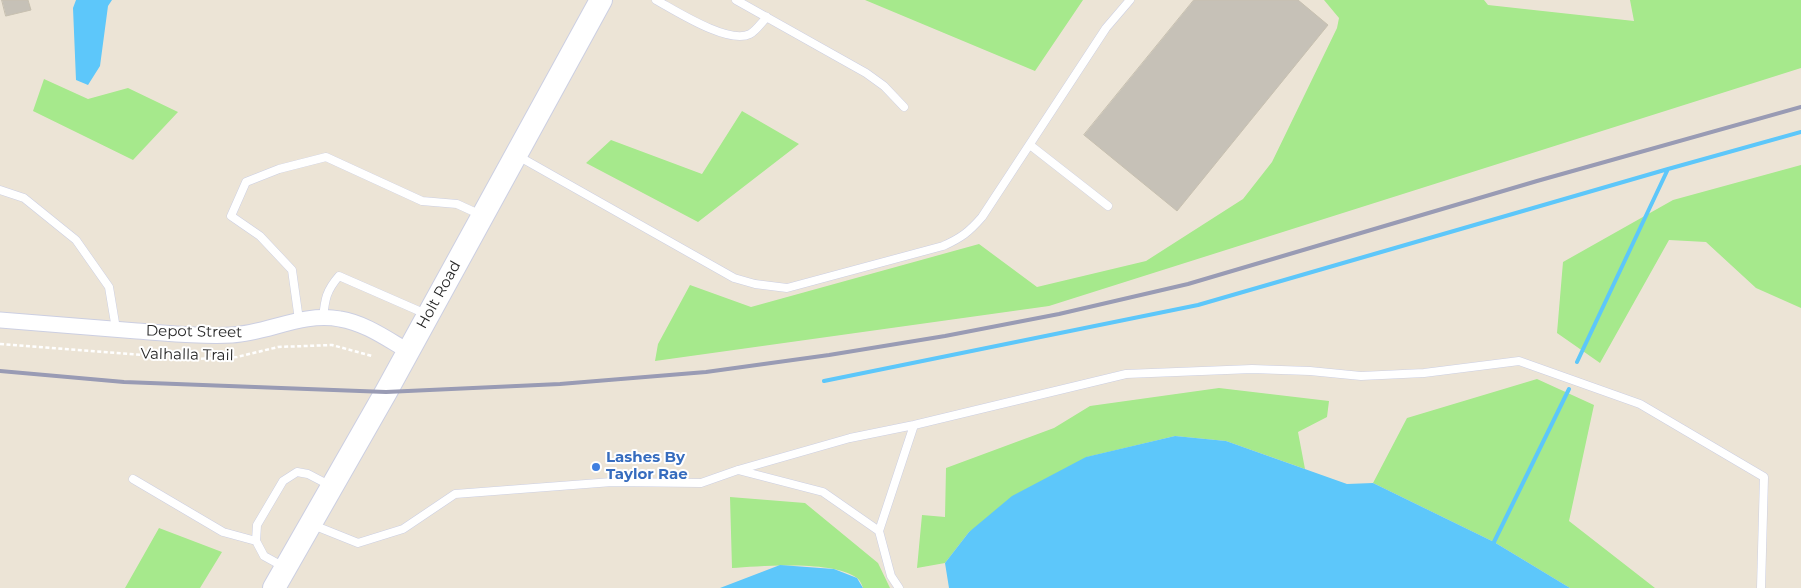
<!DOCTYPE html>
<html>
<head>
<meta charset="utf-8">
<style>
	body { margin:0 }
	canvas { display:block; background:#ece4d6 }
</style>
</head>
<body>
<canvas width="1801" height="588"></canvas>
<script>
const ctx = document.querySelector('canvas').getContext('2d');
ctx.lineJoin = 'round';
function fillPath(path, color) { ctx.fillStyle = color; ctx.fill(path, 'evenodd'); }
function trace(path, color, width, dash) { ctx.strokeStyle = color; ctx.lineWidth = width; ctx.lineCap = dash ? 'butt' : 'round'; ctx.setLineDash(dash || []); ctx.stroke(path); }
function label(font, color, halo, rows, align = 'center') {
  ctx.font = font + ' Montserrat,sans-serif'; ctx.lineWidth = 4; ctx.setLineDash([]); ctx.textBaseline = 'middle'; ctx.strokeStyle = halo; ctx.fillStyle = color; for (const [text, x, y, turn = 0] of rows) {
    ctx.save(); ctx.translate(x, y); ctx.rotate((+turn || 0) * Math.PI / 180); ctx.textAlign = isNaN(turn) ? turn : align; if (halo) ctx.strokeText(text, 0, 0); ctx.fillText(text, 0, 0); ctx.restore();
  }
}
const green = new Path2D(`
	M865,0H1083L1035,71Z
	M1324,0H1484L1488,5L1634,21L1630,0H1801V68L1049,306L655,361L658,344L690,285L751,307L979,244L1037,287L1146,261L1243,199L1272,162L1337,28L1339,18Z
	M44,79L88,99L128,88L178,112L133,160L33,111Z
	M742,111L799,144L698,222L586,163L611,140L702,174Z
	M1801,165V308L1756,288L1706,242L1669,240L1600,363L1557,333L1563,262L1673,200Z
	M1537,379L1594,405L1569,521L1655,588H1570L1494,542L1373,483L1407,418Z
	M1219,388L1329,401L1327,417L1298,432L1305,469L1226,441L1175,436L1087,457L969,532L945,563L917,568L922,515L945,517L946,468L1054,428L1090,406Z
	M730,497L805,503L878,563L890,588H863C862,585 860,580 857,578C834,560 761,566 732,568Z
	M159,528L222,552L200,588H125Z`);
const water = new Path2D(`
	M76,0H112L108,6L100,66L88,85L76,80L73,8Z
	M1175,436L1226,441L1347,484L1373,483L1494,542L1570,588H949L945,563L969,532L1012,496L1086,457Z
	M780,565L834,569L857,578L863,588H720Z`);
const stream = new Path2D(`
	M1577,362L1668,169L1801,132
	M824,381L1198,305L1668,169
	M1494,546V542L1569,389`);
const building = new Path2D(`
	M2,0H28L31,10L6,16Z
	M1194,0H1298L1328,25L1177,211L1084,135Z`);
const path = new Path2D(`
	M0,344L196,359L237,357L278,347L332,345L372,356`);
const service = new Path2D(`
	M656,0C676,11 729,45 750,34C756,31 762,22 767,17
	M736,0L866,73L884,86L904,107
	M1030,145L1108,206
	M518,156L734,278L755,284L787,288L943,246C961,238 969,232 982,217L1106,28L1130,0
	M0,190L24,198L76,240L109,287L116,329
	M323,318C325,299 326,291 339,276L426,314
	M299,320L292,270L260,236L231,216L246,182L279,169L326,157L422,201L457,204L481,215
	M738,470L823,492L879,531
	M133,479L223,532L256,541
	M313,525L358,543L403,529L455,494L612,482L701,483L738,470L850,438L914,425L1126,374L1252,369L1310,371L1361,376L1424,373L1519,361L1640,404L1764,477L1761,588
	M284,567L264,556L256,541L257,525L283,481L297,472L308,474L331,486
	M899,588L891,576L879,531L914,425`);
const minor = new Path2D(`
	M0,320C46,324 91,327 137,331C168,333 200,337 232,335C269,333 302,312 340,319C365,323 387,339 408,351`);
const secondary = new Path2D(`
	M274,588L386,392L601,0`);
const rail = new Path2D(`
	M0,371L124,382L386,392L560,384L706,372L829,355L945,336L1059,314L1188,284L1537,181L1801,107`);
const markers = [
	[596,467,5,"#3f7fe0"]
];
const streetNames = [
	["Holt Road",439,295,-61],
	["Depot Street",194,332,1],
	["Valhalla Trail",187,355,1]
];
const shopNames = [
	["Lashes By",606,458],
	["Taylor Rae",606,475]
];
fillPath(green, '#a6e98c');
fillPath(water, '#5dc7fa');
trace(stream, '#5dc7fa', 4);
fillPath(building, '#c6c1b7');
trace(building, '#c7c0b0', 1);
trace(service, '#cccfe2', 9);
trace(minor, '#cccfe2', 17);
trace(secondary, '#cccfe2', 24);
trace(path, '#fff', 2.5, [4, 2.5]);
trace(service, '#fff', 8);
trace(minor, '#fff', 15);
trace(secondary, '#fff', 22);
trace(rail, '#999bb4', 4);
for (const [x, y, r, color] of markers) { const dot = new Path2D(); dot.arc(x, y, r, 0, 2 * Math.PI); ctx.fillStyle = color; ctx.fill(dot); trace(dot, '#fff', 2); }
label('15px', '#272727', '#fff', streetNames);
label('bold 15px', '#366cbe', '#fff', shopNames, 'left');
</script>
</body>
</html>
